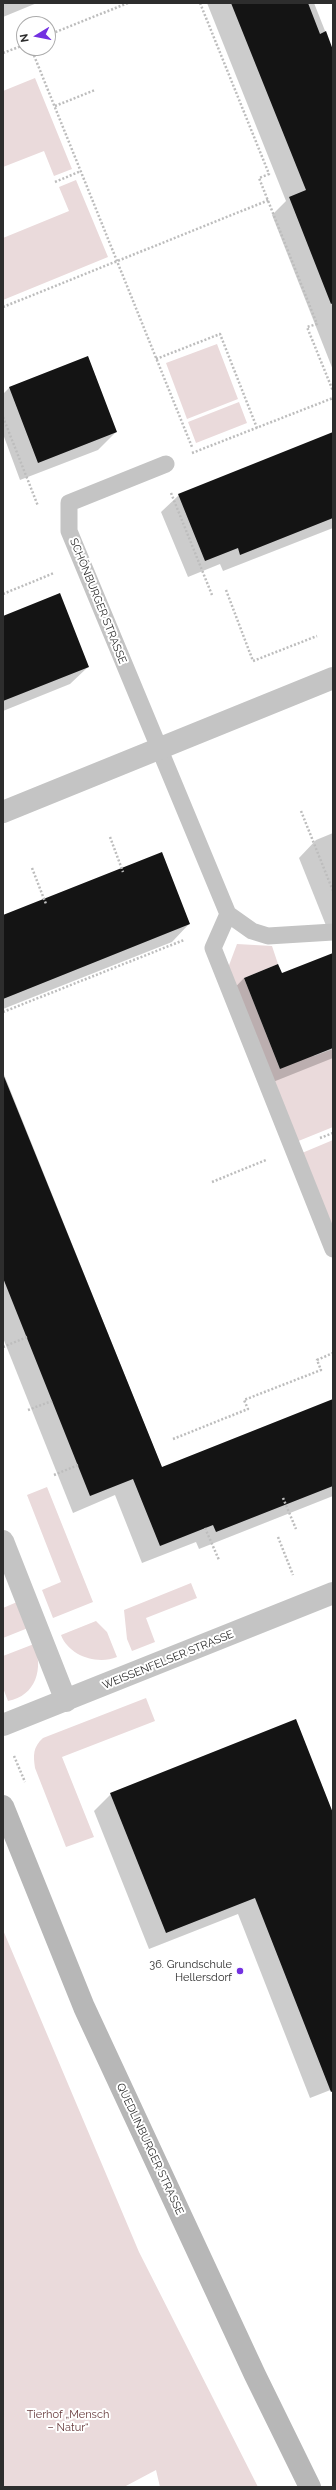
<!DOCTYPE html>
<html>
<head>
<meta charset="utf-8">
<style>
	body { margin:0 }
	#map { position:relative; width:336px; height:2490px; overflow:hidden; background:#fff; font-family:Raleway,sans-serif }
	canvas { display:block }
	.frame { position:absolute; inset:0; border:4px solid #2d2d2d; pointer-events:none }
	.north { position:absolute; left:16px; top:16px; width:40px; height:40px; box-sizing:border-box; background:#fff; border:1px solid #ababab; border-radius:50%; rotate:260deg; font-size:11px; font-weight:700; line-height:16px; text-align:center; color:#2d2d2d }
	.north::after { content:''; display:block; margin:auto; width:14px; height:18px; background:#7331e1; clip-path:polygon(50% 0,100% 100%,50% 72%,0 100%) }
</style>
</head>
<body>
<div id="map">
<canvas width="336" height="2490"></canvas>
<div class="frame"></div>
<div class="north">N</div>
</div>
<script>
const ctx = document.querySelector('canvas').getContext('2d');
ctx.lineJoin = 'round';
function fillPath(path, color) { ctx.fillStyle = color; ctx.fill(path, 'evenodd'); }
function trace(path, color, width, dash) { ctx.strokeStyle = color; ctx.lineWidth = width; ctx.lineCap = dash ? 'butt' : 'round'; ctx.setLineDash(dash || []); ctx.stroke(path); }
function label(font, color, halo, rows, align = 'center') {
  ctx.font = font + ' Raleway,sans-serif'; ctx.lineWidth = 4; ctx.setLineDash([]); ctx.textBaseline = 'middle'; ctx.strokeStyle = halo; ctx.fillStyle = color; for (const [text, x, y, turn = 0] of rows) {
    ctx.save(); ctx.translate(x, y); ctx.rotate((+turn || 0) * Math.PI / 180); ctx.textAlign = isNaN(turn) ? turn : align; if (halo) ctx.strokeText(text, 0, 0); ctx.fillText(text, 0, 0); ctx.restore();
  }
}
const green = new Path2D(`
	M35,78L72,169L54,176L44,151L3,167V91Z
	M76,180L108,257L3,300V238L69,211L59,187Z
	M217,344L238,399L187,419L166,363Z
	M239,402L247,423L196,443L188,422Z
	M237,944L272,946L278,964L244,978L280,1069L310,1047L314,1056L333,1049V1127L296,1142L228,968Z
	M333,1140V1231L302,1153Z
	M47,1487L93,1602L53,1618L42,1590L61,1582L27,1495Z
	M191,1583L197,1598L146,1618L155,1642L132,1651L127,1639L124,1610Z
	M17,1602L28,1628L3,1638V1608Z
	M96,1621L107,1632L117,1657C97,1665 69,1656 61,1635Z
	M34,1644C44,1668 36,1696 8,1701L3,1688V1656Z
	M146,1698L155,1721L62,1757L94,1837L66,1847L35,1768C33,1755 33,1747 43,1738Z
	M3,1930L139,2252L258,2487H160L156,2470L124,2487H3Z`);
const shadow = new Path2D(`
	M3,3H37L3,17Z
	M207,3H314L333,51V370L272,215L286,201Z
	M88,357L116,432L98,450L20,480L3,434V394L9,388Z
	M333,433V528L223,571L220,564L188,577L161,512L179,495Z
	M3,617L88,667L70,684L3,711Z
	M333,833V926L327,928L299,858L316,840Z
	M3,916L189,924L172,942L3,1009Z
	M333,954V1058L263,1086L227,996L244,978L281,975Z
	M3,1072L162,1468L333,1400V1496L199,1549L196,1542L142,1563L115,1495L73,1513L3,1338Z
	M111,1794L333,1812V2089L310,2098L238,1914L149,1949L94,1811Z`);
const building = new Path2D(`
	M231,3H308L320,34L326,31L333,50V303L331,304L289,197L306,190Z
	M88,356L117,432L38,463L9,387Z
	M333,432V518L240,555L238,548L205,561L178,494Z
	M60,593L89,667L3,701V616Z
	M162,852L190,924L3,999V915Z
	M333,953V1048L280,1069L244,978L278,964L282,973Z
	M3,1074L162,1467L333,1399V1486L216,1532L213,1525L160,1546L133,1479L90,1496L3,1278Z
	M296,1719L333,1813V2091L331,2092L255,1898L166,1933L110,1793Z`);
const path = new Path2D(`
	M200,3L269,174L259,178L317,324L307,327L333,391
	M48,35L128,3
	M31,48L192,447
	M3,53L24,45
	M55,106L95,90
	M55,182L81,171
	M3,307L269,200
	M156,359L220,334L257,428
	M3,417L38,506
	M192,453L333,398
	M171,493L212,595
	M226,590L253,661L317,636
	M3,594L54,573
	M301,811L333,891
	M110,837L123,872
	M32,868L46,904
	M3,1012L184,940
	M320,1138L333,1133
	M212,1182L266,1160
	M3,1347L27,1337
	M28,1410L52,1401
	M173,1439L248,1409L244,1400L321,1370L317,1360L333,1353
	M54,1475L78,1465
	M283,1498L296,1529
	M205,1528L219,1560
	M278,1537L293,1575
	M14,1756L25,1782`);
const lane = new Path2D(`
	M166,464L69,503V531L228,914L252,931L268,936L333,932
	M228,914L213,948L333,1249`);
const street = new Path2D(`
	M3,812L333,678
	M3,1541L66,1701
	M3,1725L333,1593`);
const secondary = new Path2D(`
	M3,1806L84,2007L255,2375L310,2487`);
const markers = [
	[240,1971,4,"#7331e1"]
];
const streetNames = [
	["SCHÖNBURGER STRASSE",98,601,68],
	["WEISSENFELSER STRASSE",168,1660,-22],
	["QUEDLINBURGER STRASSE",150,2149,65]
];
const poiNames = [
	["36. Grundschule",232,1965],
	["Hellersdorf",232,1978]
];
const parkNames = [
	["Tierhof „Mensch",68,2415],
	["– Natur“",68,2428]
];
fillPath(green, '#eadadb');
fillPath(shadow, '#0003');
fillPath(building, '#141414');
trace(path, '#bdbdbd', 2.5, [2, 2]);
trace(lane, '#c4c4c4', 17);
trace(street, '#c4c4c4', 22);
trace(secondary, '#b7b7b7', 22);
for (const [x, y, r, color] of markers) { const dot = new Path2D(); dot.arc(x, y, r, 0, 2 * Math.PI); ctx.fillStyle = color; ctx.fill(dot); trace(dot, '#fff', 1.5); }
label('11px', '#2d2d2d', '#fff', streetNames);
label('11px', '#2d2d2d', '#fff', poiNames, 'right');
label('11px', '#673b3c', '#fff', parkNames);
</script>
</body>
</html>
